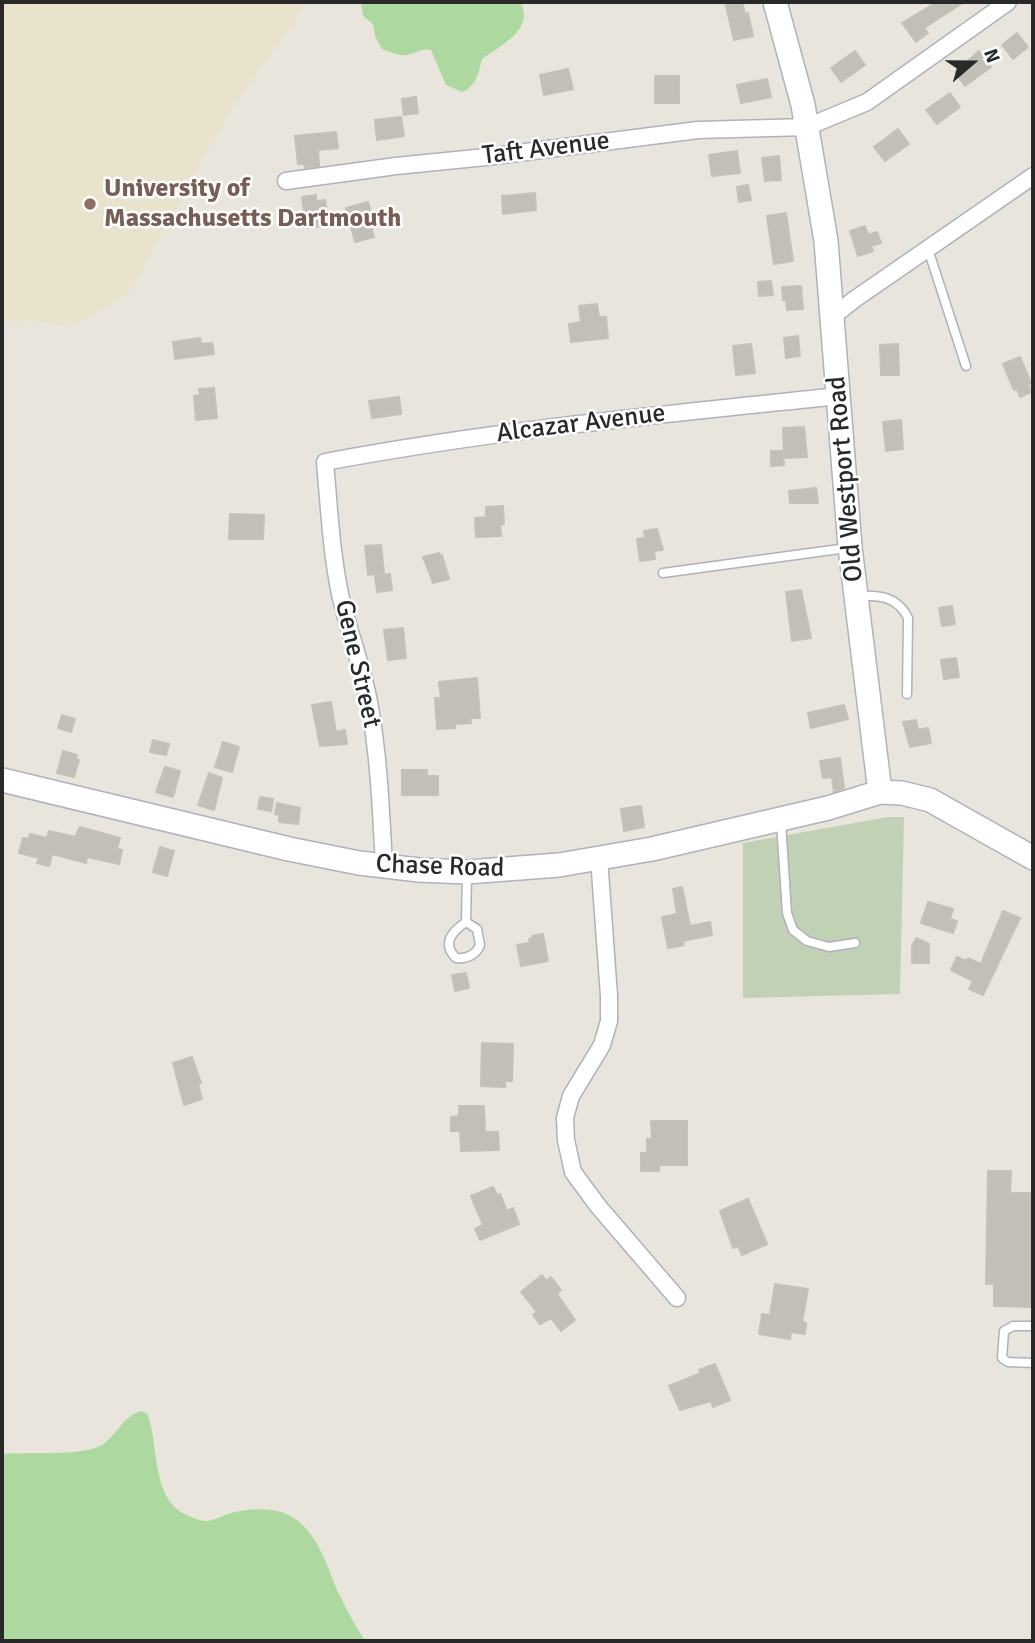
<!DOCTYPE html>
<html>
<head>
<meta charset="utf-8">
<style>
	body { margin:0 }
	#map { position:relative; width:1035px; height:1643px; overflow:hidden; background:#e9e5dd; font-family:Signika,sans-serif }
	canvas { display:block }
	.frame { position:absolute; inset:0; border:4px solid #292929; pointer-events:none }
	.north { position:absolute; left:937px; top:28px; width:70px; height:70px; -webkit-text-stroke:5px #fff; paint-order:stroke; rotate:70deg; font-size:19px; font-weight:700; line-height:28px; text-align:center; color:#292929 }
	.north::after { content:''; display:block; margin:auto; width:24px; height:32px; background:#292929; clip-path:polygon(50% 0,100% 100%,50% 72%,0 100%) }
</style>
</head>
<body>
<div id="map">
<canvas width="1035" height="1643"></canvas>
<div class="frame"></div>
<div class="north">N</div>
</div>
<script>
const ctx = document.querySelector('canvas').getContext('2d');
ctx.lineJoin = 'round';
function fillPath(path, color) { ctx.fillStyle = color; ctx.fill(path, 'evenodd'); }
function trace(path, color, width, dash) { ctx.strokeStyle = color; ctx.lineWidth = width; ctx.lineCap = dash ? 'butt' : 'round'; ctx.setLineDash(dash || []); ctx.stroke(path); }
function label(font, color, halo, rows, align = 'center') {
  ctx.font = font + ' Signika,sans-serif'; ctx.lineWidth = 5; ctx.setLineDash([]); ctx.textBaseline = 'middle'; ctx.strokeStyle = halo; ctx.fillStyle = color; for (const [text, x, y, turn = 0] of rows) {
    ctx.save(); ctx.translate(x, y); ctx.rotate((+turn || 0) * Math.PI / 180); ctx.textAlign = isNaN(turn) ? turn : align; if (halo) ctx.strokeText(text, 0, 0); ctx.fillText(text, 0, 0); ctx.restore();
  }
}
const education = new Path2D(`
	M2,2H308L228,115L129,293L73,327L32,321L2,322Z`);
const green = new Path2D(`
	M361,2H520C536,29 500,46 482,59C479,72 476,87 462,92L446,85L431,50C422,48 416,53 407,55C398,56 390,52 382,49L375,36L373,24L363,16Z
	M141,1411L147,1413C159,1442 151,1498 185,1514C191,1517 199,1521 206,1521C214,1521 223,1515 231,1513C252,1508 280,1506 298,1521C319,1538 327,1566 337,1590C345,1607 355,1625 365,1641H2V1454C27,1452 80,1456 100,1446C117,1437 121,1417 141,1411Z`);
const cemetery = new Path2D(`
	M888,817H904L900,994L743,998V843Z`);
const building = new Path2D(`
	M725,2H742L745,14L748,13L753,36L734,40Z
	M937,2H964L924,28L928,33L916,42L902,23Z
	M1017,33L1028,47L1013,59L1002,45Z
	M855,51L865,65L841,82L831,68Z
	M979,51L991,67L965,86L955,72Z
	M568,69L573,89L544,95L540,75Z
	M655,76H679V103H655Z
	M767,79L771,97L741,103L737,85Z
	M950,93L960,107L937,124L926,110Z
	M416,97L418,113L404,115L402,99Z
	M401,117L404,136L377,140L375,120Z
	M898,129L909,144L885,161L874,147Z
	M336,132L338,148L318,150L319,166L305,168L304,164H298L295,136Z
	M737,151L740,173L712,176L709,155Z
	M779,156L781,180L765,181L762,158Z
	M748,185L751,200L739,202L737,187Z
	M535,193L536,210L503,214L502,196Z
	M316,195V201L325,200L329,225L306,228L302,197Z
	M368,202L373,218L369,219L374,237L355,242L346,208Z
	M786,213L793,261L774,264L767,216Z
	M865,226L868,235L877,232L881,243L871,246L873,251L858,256L850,231Z
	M771,281L773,295L759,296L758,282Z
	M801,286L803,309L787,310L786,300H783L782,287Z
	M597,304L599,317H606L608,338L571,342L569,324L581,322L579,306Z
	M798,336L800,356L786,358L784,338Z
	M200,338L201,344L212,343L214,354L175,359L173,342Z
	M751,344L755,373L736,375L733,346Z
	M898,344L899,375H881L880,345Z
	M1020,357L1031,383L1028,384L1031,392L1020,397L1017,389L1014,390L1003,364Z
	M214,388L217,418L196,420L194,396L200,395L199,389Z
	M399,397L401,414L372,418L369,401Z
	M901,420L903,449L886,451L883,422Z
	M804,427L807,457L784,458L783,428Z
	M771,451H783L784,465L771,466Z
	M816,488L818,503H790L789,491Z
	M503,506L504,524H500L501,536L476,537L475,518L486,517V507Z
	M230,514L264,515L263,539H229Z
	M657,529L663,550L654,551L655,559L640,561L637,539L645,538L644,531Z
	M381,545L384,573L368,575L365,546Z
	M439,553L440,556L442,555L449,579L433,583L423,557Z
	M390,574L392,590L377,592L375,576Z
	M801,590L811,638L792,641L786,592Z
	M952,606L955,624L942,626L939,608Z
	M403,628L406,658L388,660L384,630Z
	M956,658L959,677L944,679L941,660Z
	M477,678L480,718H470L471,723L455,724V728L437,729L435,698H441L439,682Z
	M331,702L336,732L345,730L347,744L320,746L312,705Z
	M844,705L848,719L811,728L808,713Z
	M62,715L75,719L71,732L58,728Z
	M916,720L918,730L928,728L931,743L910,747L903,722Z
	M153,740L169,744L166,755L150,752Z
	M223,742L239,747L232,772L215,767Z
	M63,751L77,755L76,759L79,760L74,777L57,773Z
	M840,758L844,788L834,792L832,777L823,778L820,761Z
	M165,767L180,771L173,797L156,792Z
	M402,770H427V776H438V795H402Z
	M209,773L222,778L214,810L198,805Z
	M260,797L273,799L271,811L258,809Z
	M277,803L300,808L298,824L279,822V815L275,814Z
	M641,806L644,827L624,831L621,809Z
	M80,827L120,838L117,849L122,850L119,864L87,857L86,863L52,854L49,866L37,863L39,858L19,853L23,838L29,839L30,834L47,838L49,831L75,837Z
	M160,847L174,851L167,876L153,872Z
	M682,887L690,926L710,922L712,935L683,941L684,945L668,948L662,917L677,914L673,889Z
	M928,902L953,909L950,919L957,921L953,933L921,923Z
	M1003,911L1020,918L983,995L969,989L973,981L951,970L957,957L966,961L968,958L981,964Z
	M543,934L548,961L521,966L517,945L530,943L529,939H532V936Z
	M916,938L929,944V963H912V946Z
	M466,973L469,988L455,991L452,975Z
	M482,1043L513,1044L512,1081H505V1087L481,1086Z
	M192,1057L201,1083L198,1084L202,1099L184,1105L173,1063Z
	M459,1106H484L485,1132H498L499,1150L461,1151L460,1131H451V1117L459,1116Z
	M651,1121H687V1165H659V1171H641V1153H647V1139H652Z
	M988,1171H1011L1010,1193H1033V1307L994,1306V1284H986Z
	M493,1187L497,1195L500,1194L507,1211L513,1208L519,1224L480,1240L475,1229L483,1225L471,1196Z
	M748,1199L767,1244L742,1255L738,1246L733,1248L720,1211Z
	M542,1275L546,1281L551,1277L561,1290L557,1294L575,1320L561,1331L551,1318L540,1324L533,1315L537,1312L521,1292Z
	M775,1284L808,1289L802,1322L806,1323L805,1334L791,1332L790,1339L759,1334L762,1314L770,1315Z
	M715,1364L730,1400L713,1407L711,1401L680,1410L669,1386L701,1373L699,1370Z`);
const lane = new Path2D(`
	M928,249L966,366
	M663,573L847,548
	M859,596C880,595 898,597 908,618L907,694
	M781,822L787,913L793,930L807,941L829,947L855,943
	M466,922L477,929L480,945C476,955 467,959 456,958C442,944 451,932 466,922L467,875
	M1033,1326H1013L1004,1331L1002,1358L1008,1362L1033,1363`);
const street = new Path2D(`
	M286,181L396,166L486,157L698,130L807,127L867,102L1008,2
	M832,317L855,299L1033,176
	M599,858L609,996V1021L602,1045L571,1096L565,1118L566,1140L573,1172L598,1206L677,1298
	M384,866C381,811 379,756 369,702C362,665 348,630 340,594C331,550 329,506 325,462C495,430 667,414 839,396`);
const secondary = new Path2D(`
	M775,2L803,105L826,241L850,547L880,792
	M2,780L289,849L359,863L419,870L467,872L559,865L652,849L828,808L880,792L902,793L930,800L1033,858`);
const markers = [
	[90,204,7,"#8d6e63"]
];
const streetNames = [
	["Taft Avenue",546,149,-7],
	["Alcazar Avenue",581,424,-7],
	["Old Westport Road",846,479,-95],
	["Gene Street",357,664,77],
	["Chase Road",440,867,2]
];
const educationNames = [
	["University of",104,189],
	["Massachusetts Dartmouth",104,219]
];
fillPath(education, '#e9e3ce');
fillPath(green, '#add9a0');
fillPath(cemetery, '#c0d1b6');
fillPath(building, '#c2bfb8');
trace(building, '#c4c1b7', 2);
trace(lane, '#b0b1bb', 11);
trace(street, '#b0b1bb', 19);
trace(secondary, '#b0b1bb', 26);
trace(lane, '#fff', 8);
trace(street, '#fff', 16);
trace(secondary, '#fff', 23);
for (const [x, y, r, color] of markers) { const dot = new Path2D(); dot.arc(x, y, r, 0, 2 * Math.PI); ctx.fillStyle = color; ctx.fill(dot); trace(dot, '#fff', 2.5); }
label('26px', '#292929', '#fff', streetNames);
label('bold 26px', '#785e54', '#fff', educationNames, 'left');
</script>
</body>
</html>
